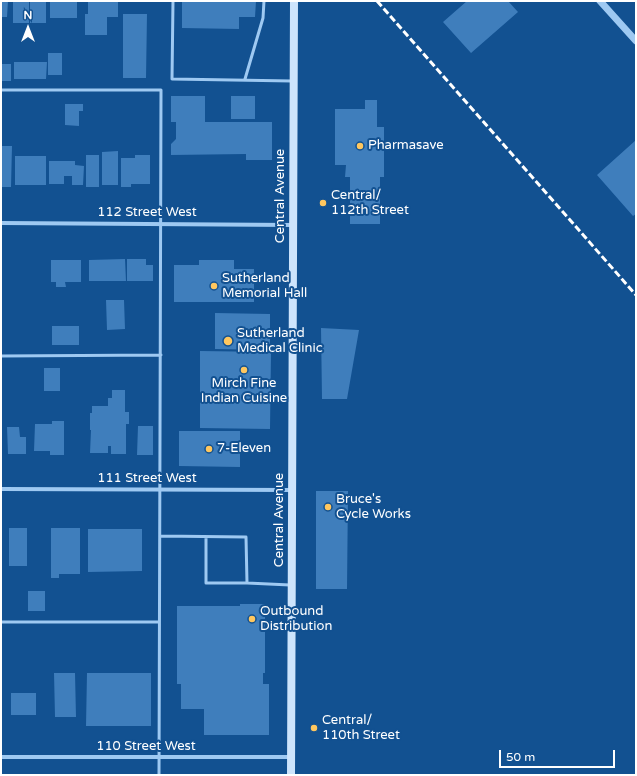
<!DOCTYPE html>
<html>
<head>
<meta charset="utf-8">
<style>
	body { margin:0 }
	#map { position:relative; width:637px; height:776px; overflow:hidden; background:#125191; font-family:"Varela Round",sans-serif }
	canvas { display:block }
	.frame { position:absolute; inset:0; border:2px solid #fff; pointer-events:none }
	.north { position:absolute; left:8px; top:8px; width:40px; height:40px; -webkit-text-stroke:3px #125191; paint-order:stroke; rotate:0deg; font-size:11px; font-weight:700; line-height:16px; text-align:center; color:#fff }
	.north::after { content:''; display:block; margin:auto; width:14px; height:18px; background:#fff; clip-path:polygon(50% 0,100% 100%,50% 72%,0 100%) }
	.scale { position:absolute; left:499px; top:750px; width:116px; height:18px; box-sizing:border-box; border:2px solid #fff; border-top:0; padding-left:5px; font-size:12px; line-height:14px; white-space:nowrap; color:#fff; -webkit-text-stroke:3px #125191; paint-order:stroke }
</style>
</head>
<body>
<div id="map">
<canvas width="637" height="776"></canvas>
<div class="frame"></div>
<div class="north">N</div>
<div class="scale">50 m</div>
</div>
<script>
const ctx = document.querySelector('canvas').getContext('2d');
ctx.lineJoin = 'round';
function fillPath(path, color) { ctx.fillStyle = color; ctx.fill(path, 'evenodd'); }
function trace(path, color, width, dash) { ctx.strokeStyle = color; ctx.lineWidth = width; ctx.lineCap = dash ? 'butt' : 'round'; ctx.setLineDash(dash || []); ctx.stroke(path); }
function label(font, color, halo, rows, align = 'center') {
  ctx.font = font + ' "Varela Round",sans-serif'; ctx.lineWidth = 4; ctx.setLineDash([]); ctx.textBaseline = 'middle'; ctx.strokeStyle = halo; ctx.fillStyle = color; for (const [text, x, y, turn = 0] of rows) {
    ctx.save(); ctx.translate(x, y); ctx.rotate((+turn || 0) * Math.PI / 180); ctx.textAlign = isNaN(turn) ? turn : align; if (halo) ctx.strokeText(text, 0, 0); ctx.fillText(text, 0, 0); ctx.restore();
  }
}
const building = new Path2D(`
	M1,1H8L7,17H1Z
	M13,1H29V23H13Z
	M30,1H46V23H30Z
	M50,1H77V18H50Z
	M88,1H118V17H107V35H85V14H88Z
	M182,1H256L255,17H239V29L182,28Z
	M467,1H508L518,12L471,53L443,22Z
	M123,14H147L146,78H123Z
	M48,53H62V75H48Z
	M14,62H47L46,79H14Z
	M1,64H11V81H1Z
	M171,96H205V122H272V160H246V154L171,155V144L176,139V122H171Z
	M231,96H255V119H231Z
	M365,100H377V127H384V177H380V224H350V177H345L346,165H335V109H365Z
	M65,104H83V111H79V126L65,125Z
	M636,140V214L633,216L597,175Z
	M1,146H12L11,187H1Z
	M118,151V185H102V152Z
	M86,155H99V187H86Z
	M135,155H150V184H131V187H121V158H135Z
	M15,156H46V185H15Z
	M49,161H75V165L84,166L83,185H72V176H64V184H49Z
	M125,259L126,281H89V260Z
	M127,259H146V265H153V281H127Z
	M51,260H81V282H65L66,287H56V282H51Z
	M199,260H234V269H254V302H174V265H199Z
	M106,300H124L125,329L107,330Z
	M215,313L270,314V350L215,349Z
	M52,326H79V345H52Z
	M321,328L359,330L347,399H322Z
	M200,351L271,352L270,429L200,428Z
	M44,368H60V391H44Z
	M112,390H125V412H129V424H126V454H111V446H108V453H90L91,430H90V413H92V406H108V398H112Z
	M52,421H64V455H50V451H34L35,424H52Z
	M138,426H153V455H137Z
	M7,427H19L20,437H26V454H8Z
	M179,431H240V467L179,466Z
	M316,491H348L347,589H316Z
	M9,528H27V566H9Z
	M51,528H80V574H59V578H51Z
	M88,529H142V571L88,572Z
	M28,591H45V611H28Z
	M240,604H265V673H263V684H269V735H204V709H181V684H177V606H240Z
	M54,673H75L76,717H55Z
	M87,673H151V726H86Z
	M11,693H36V715H11Z`);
const service = new Path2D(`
	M173,1L172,79L292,81
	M245,79L263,18L264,1
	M1,90H161L159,775
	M1,356L161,355
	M160,536L246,537L247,583L290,585
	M206,537V583H247
	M1,622H159`);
const minor = new Path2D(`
	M1,223L293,225
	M1,489L293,490
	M1,757H291`);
const tertiary = new Path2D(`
	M600,1L636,41`);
const secondary = new Path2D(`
	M291,775L294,1`);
const rail = new Path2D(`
	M377,1L636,295`);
const markers = [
	[360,146,4,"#ffc75f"],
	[323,203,4,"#ffc75f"],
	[214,286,4,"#ffc75f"],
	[228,341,5,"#ffc75f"],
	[244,370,4,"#ffc75f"],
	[209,449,4,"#ffc75f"],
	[328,507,4,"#ffc75f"],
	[252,619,4,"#ffc75f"],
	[314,728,4,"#ffc75f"]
];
const poiNames = [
	["Pharmasave",368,146],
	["Central/",331,196],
	["112th Street",331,211],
	["Sutherland",222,279],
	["Memorial Hall",222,294],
	["Sutherland",237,334],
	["Medical Clinic",237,349],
	["Mirch Fine",244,384,"center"],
	["Indian Cuisine",244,399,"center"],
	["7-Eleven",217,449],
	["Bruce's",336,500],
	["Cycle Works",336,515],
	["Outbound",260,612],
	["Distribution",260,627],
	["Central/",322,721],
	["110th Street",322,736]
];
const streetNames = [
	["Central Avenue",281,196,-90],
	["112 Street West",147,213],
	["111 Street West",147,479],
	["Central Avenue",280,520,-90],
	["110 Street West",146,747]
];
fillPath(building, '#3f7ebc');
trace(service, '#9ec9f2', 3);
trace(minor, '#9ec9f2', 4);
trace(tertiary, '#9ec9f2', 7);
trace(secondary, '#cde4fc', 8);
trace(rail, '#fff', 3, [7, 3]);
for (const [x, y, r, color] of markers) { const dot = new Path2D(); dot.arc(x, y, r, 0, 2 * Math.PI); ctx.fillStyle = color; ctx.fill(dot); trace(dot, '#125191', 1.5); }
label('13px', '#fff', '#125191', poiNames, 'left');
label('13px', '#fff', '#125191', streetNames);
</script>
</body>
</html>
